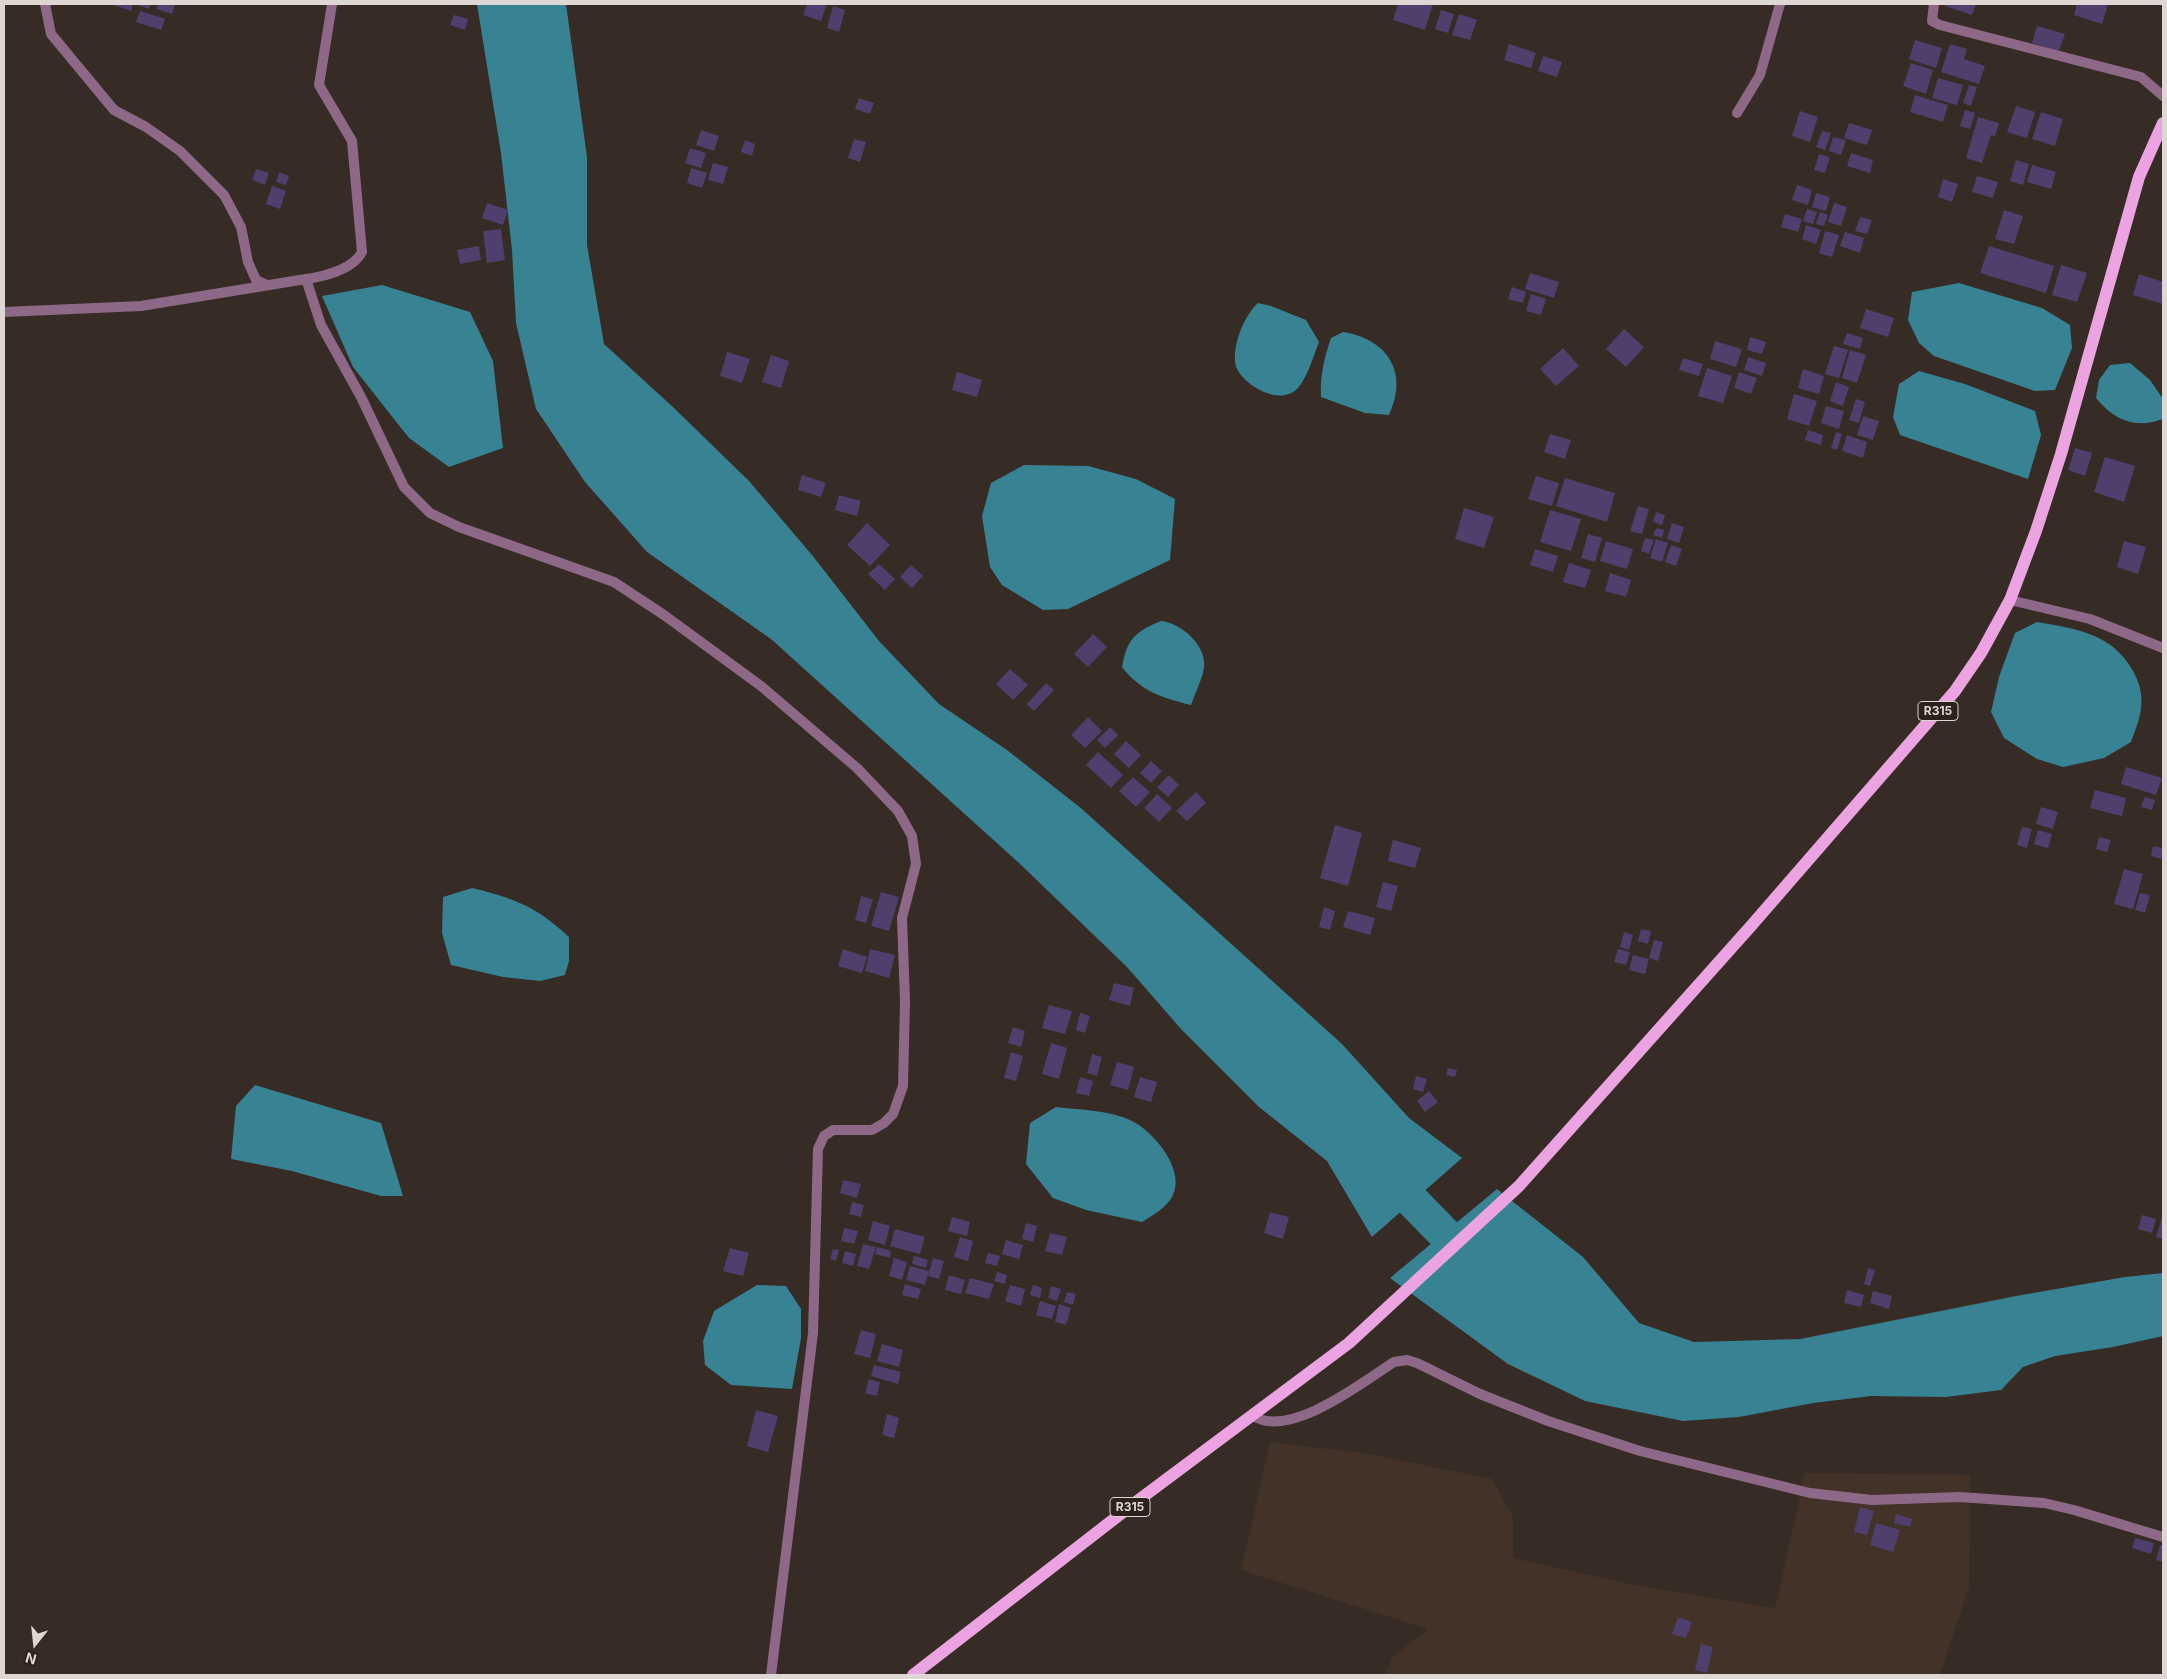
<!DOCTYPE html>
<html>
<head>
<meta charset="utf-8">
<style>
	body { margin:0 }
	#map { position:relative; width:2167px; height:1679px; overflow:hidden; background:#372b25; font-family:Inter,sans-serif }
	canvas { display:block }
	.frame { position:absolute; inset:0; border:5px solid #dfd7d3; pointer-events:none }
	.north { position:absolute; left:10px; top:1619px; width:50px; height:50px; -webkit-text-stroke:4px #2d211b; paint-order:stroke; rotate:196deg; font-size:14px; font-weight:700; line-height:20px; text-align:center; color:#dfd7d3 }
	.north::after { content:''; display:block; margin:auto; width:18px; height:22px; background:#dfd7d3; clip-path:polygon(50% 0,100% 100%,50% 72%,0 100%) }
</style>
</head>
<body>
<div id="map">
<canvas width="2167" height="1679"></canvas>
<div class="frame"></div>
<div class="north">N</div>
</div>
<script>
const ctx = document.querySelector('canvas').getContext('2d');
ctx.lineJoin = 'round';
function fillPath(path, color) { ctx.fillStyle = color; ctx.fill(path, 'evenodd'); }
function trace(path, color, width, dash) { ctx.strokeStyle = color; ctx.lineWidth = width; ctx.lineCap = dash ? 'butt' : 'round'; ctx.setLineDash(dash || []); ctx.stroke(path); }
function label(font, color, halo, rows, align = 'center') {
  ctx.font = font + ' Inter,sans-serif'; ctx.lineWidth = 5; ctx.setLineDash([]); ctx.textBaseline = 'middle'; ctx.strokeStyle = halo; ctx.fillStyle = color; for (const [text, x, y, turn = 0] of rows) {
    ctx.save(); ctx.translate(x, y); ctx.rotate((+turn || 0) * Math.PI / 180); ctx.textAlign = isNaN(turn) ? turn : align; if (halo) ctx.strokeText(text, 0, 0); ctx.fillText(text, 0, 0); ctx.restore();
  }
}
const built = new Path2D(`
	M1270,1442L1370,1454L1492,1479L1513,1517V1558L1639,1586L1775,1608L1805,1473L1971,1475L1969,1587L1940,1675H1385L1393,1657L1428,1629L1241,1570Z`);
const water = new Path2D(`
	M477,4H566L587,157V245L604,344L674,408L749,481L812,555L879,641L939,704L1007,750L1082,809L1342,1044L1409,1118L1462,1158L1372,1237L1327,1161L1259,1107L1181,1029L1127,967L1019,863L771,639L647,552L585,482L536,409L516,323L512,250L501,153Z
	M1959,283L2042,308L2070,325L2072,348L2055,390L2035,391L1934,356L1919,343L1908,320L1912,292Z
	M382,285L470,312L493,361L503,448L449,467L409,438L353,367L322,296Z
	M1258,303L1271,306L1306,320L1319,342C1313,357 1308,376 1298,388C1281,406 1249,388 1238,371C1228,353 1244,315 1258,303Z
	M1343,332C1388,339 1409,373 1389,415L1365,413L1321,397C1320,376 1324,358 1331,338Z
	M2130,363L2150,380L2163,399V419C2135,429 2115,421 2096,398L2099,380L2110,365Z
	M1919,371L1965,384L2035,411L2041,435L2028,479L1900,435L1893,417L1899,384Z
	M1024,465L1088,466L1136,479L1175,499L1170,560L1068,609L1043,610L1002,585L990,567L982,516L991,483Z
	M1161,621C1181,623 1207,645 1204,668C1202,680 1195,693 1191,705C1163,698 1140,691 1122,667C1127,640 1134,632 1161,621Z
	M2037,622C2076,629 2112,633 2133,671C2139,681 2143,695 2141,708C2140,719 2135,731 2131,742L2104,758L2063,767L2037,759L2004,738L1991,712L1999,677L2015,633Z
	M472,888C514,898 537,907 569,937V961L565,975L540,981L503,977L451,965L442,933L443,897Z
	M255,1085L381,1123L403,1196H381L292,1171L231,1159L236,1106Z
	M1056,1107C1080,1110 1110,1110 1132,1121C1154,1132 1187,1171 1172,1197C1166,1208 1153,1215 1142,1222L1086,1210L1053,1198L1026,1164L1030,1123Z
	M1497,1189L1583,1257L1639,1323L1694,1342L1800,1339L2016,1296L2125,1277L2163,1273V1336L2113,1347L2055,1356L2023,1367L2001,1390L1946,1397L1871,1396L1813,1403L1739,1417L1683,1421L1585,1401L1508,1364L1390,1278Z
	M757,1285L786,1286L801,1309V1338L792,1389L731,1385L705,1365L703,1341L714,1311Z`);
const river = new Path2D(`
	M1381,1169L1477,1267`);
const building = new Path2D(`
	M111,4H133L131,11Z
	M135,4H151L149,9Z
	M158,4H175L172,14L156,9Z
	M807,4H827L821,21L803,15Z
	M1398,4H1433L1425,30L1393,20Z
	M1946,4H1976L1972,15L1945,6Z
	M2077,4H2108L2102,24L2074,15Z
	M833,6L845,10L839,32L827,28Z
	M1441,10L1454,14L1448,33L1435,29Z
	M140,11L165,19L161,30L136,22Z
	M1459,14L1477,20L1470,40L1452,35Z
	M454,15L468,19L465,30L450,25Z
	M2037,26L2065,34L2059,51L2032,43Z
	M1915,40L1942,48L1936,68L1909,59Z
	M1509,44L1536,53L1531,68L1504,60Z
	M1950,44L1967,49L1964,59L1985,66L1979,84L1941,72Z
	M1543,56L1562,62L1557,77L1538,71Z
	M1911,63L1933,70L1926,94L1903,86Z
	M1938,78L1963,85L1957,105L1932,98Z
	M1969,85L1977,87L1971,106L1963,103Z
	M1915,95L1948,105L1943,122L1910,112Z
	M859,98L874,103L870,114L855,109Z
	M2016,106L2035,112L2027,138L2007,132Z
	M1965,110L1975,113L1970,129L1960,126Z
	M1800,111L1818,117L1810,142L1792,136Z
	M2041,112L2063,119L2055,146L2032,139Z
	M1978,117L1999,123L1995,136L1991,135L1982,163L1966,158Z
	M1849,123L1872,130L1867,145L1844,138Z
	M701,130L719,136L714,151L696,145Z
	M1822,131L1831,133L1825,150L1816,147Z
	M1833,137L1846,140L1841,155L1829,151Z
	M854,139L866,142L860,162L848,158Z
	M745,140L755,144L752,156L741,152Z
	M690,148L706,153L701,168L685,163Z
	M1851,153L1873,160L1870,173L1847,166Z
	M1819,154L1830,157L1825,173L1814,170Z
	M2016,160L2029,164L2023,185L2010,181Z
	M713,163L728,167L723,184L708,180Z
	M2032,165L2056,172L2051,189L2027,182Z
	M691,168L707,173L702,188L687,183Z
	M256,169L269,173L265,185L252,180Z
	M279,172L289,176L286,185L276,182Z
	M1977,176L1998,182L1993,198L1972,192Z
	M1943,179L1958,184L1952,202L1938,197Z
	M1797,185L1812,190L1808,205L1792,200Z
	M272,186L286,191L280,209L266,204Z
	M1816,193L1830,197L1826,211L1812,207Z
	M487,203L508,210L503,225L482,218Z
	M1834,203L1847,207L1841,226L1828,222Z
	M1807,209L1817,212L1813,224L1803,221Z
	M2004,210L2023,216L2014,244L1995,239Z
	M1820,212L1828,215L1824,226L1816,224Z
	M1785,214L1802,219L1798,232L1781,227Z
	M1860,217L1872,220L1867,234L1855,231Z
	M1806,225L1821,230L1816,244L1802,239Z
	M501,229L505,260L487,263L483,231Z
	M1825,231L1839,235L1832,257L1819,253Z
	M1845,232L1864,238L1860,253L1840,246Z
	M479,246L481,260L460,264L457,250Z
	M1989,246L2054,266L2046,293L1980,273Z
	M2061,265L2087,273L2077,302L2052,295Z
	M1530,273L1559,282L1554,298L1525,289Z
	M2139,274L2163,282V304L2133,295Z
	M1512,287L1526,292L1523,303L1508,299Z
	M1531,294L1546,299L1541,315L1526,311Z
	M1866,309L1894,318L1888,337L1860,328Z
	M1624,329L1644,347L1626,367L1606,349Z
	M1847,333L1863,338L1860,349L1843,344Z
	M1750,337L1766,342L1762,354L1747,350Z
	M1715,341L1742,349L1736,367L1710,359Z
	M1834,346L1848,350L1839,378L1825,374Z
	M1563,348L1579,366L1556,386L1540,369Z
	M1850,350L1866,355L1857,383L1842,378Z
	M727,352L750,359L742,383L720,376Z
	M771,355L789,361L781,388L762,382Z
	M1748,357L1766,363L1762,376L1744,370Z
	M1683,358L1703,364L1699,376L1679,370Z
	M1707,368L1732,376L1723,403L1698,396Z
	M1803,369L1824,376L1819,394L1798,388Z
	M957,372L982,380L977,397L952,390Z
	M1739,372L1757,378L1751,394L1734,388Z
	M1836,382L1849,387L1843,406L1830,401Z
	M1794,394L1817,401L1809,426L1787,419Z
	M1856,399L1865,402L1859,423L1849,420Z
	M1826,406L1844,411L1839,429L1821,423Z
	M1863,416L1879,421L1873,440L1857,435Z
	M1808,430L1823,435L1821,445L1805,440Z
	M1836,432L1842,434L1837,450L1831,448Z
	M1550,434L1571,440L1565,459L1544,452Z
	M1847,435L1867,442L1863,458L1842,451Z
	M2075,448L2092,453L2085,476L2068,470Z
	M2105,457L2135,466L2124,502L2094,492Z
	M802,475L826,483L821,497L798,490Z
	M1536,476L1559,483L1552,506L1528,499Z
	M1565,478L1615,493L1607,522L1556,506Z
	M839,495L861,501L857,516L835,510Z
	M1638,506L1649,509L1642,534L1630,531Z
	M1464,508L1494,517L1484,548L1455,539Z
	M1550,510L1581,519L1571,551L1540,542Z
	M1656,512L1665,515L1662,525L1653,522Z
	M867,523L890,545L870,566L847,545Z
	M1672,523L1684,527L1679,543L1667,539Z
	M1656,528L1664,530L1662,538L1653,535Z
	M1588,534L1602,538L1595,562L1581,558Z
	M1645,538L1654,540L1649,554L1641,551Z
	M1656,539L1668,543L1662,562L1650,558Z
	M1606,541L1633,549L1627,569L1600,561Z
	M2124,541L2146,547L2138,574L2117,567Z
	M1671,545L1682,549L1676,566L1665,562Z
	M1535,549L1558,556L1553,572L1530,565Z
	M1569,563L1591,570L1585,588L1563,582Z
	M879,564L895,579L885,590L868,574Z
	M911,565L923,576L912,588L900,577Z
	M1610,573L1631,580L1626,597L1605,591Z
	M1093,634L1107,647L1088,667L1074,654Z
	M1010,669L1028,685L1013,700L996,684Z
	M1046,683L1054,690L1034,711L1027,704Z
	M1088,717L1102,731L1085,748L1071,735Z
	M1110,727L1118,735L1105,748L1097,740Z
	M1126,741L1141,755L1129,768L1114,754Z
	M1098,752L1123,775L1111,788L1086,765Z
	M1151,761L1162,771L1151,783L1140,773Z
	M2126,767L2162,778L2156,795L2121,784Z
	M1169,775L1179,785L1168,797L1157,787Z
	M1133,777L1150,792L1136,807L1119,791Z
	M2095,790L2126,798L2122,816L2090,808Z
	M1196,792L1206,803L1187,821L1176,811Z
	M1157,794L1172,808L1159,822L1144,808Z
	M2145,797L2155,800L2152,810L2141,807Z
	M2041,807L2058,812L2053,829L2036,824Z
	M1335,825L1362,833L1348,886L1320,878Z
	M2022,827L2032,829L2027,848L2017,845Z
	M2038,830L2052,834L2048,848L2034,844Z
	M2099,837L2111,840L2107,852L2096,849Z
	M1393,840L1421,848L1415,868L1388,861Z
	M2153,846L2163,848L2161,859L2151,856Z
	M2124,869L2143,874L2133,909L2114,904Z
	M1383,882L1398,886L1391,911L1376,907Z
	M881,892L899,897L889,931L871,926Z
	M2140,893L2150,895L2145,913L2135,910Z
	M861,896L873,899L866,923L855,920Z
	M1324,907L1335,911L1330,930L1319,927Z
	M1348,911L1375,918L1370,935L1343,927Z
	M1641,929L1651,931L1648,944L1638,941Z
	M1624,932L1633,935L1629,950L1620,947Z
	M1654,940L1663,942L1658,961L1649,958Z
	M843,949L867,957L862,973L838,966Z
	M870,949L895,955L889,978L865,971Z
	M1618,949L1630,952L1626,965L1614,962Z
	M1633,955L1649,959L1645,974L1629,970Z
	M1114,983L1134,988L1130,1006L1109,1000Z
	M1049,1005L1072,1011L1065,1034L1042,1028Z
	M1080,1013L1090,1016L1085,1033L1076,1030Z
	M1013,1027L1025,1031L1021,1047L1008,1043Z
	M1051,1043L1067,1048L1059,1079L1042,1074Z
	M1011,1052L1023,1056L1016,1081L1004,1078Z
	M1092,1054L1102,1057L1097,1076L1087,1073Z
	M1117,1062L1134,1067L1128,1090L1110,1085Z
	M1448,1068L1457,1070L1455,1077L1446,1075Z
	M1416,1076L1427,1079L1423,1092L1413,1089Z
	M1080,1077L1093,1081L1089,1096L1076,1093Z
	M1140,1077L1157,1082L1151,1102L1134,1097Z
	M1429,1091L1438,1102L1425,1112L1417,1101Z
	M843,1180L861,1184L857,1198L840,1193Z
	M852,1202L864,1205L861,1217L849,1214Z
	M1270,1212L1289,1217L1283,1239L1264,1233Z
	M2163,1214V1239L2156,1237Z
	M2142,1215L2156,1219L2152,1233L2138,1229Z
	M952,1217L970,1222L967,1236L948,1231Z
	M873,1221L890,1226L885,1245L868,1240Z
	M1026,1223L1037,1226L1033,1242L1022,1239Z
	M844,1228L858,1231L854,1244L841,1241Z
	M895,1229L925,1237L920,1254L890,1246Z
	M1050,1233L1067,1237L1062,1255L1045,1251Z
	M960,1237L973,1241L968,1261L954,1257Z
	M1006,1240L1023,1245L1019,1259L1002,1254Z
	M863,1244L876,1247L869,1269L857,1266Z
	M877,1247L891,1251L890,1258L875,1254Z
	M730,1248L749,1253L743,1276L723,1271Z
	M833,1249L839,1250L836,1261L830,1259Z
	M845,1251L856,1254L853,1266L842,1263Z
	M988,1253L1000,1256L997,1266L985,1263Z
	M914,1256L928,1260L926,1268L912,1264Z
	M894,1258L907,1262L902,1280L889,1276Z
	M933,1258L944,1261L939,1279L928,1276Z
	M910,1266L929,1271L925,1285L906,1280Z
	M1868,1268L1875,1270L1870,1286L1864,1284Z
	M997,1272L1007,1275L1005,1284L994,1281Z
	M949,1275L965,1280L961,1294L945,1290Z
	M970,1278L994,1284L989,1299L965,1293Z
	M905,1284L921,1289L918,1299L902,1295Z
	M1010,1285L1025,1289L1021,1306L1005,1301Z
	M1033,1285L1042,1288L1040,1298L1030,1295Z
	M1051,1286L1061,1289L1057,1301L1048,1298Z
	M1847,1290L1864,1295L1861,1307L1844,1303Z
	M1873,1291L1892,1296L1889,1309L1870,1303Z
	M1067,1292L1076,1294L1073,1305L1064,1302Z
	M1040,1301L1056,1306L1052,1319L1036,1315Z
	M1059,1304L1071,1308L1066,1325L1055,1322Z
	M861,1330L876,1334L870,1358L854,1354Z
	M882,1344L903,1350L899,1367L877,1361Z
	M874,1365L901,1372L898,1384L871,1376Z
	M869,1379L880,1382L877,1396L865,1393Z
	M756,1410L778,1416L768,1452L747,1446Z
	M887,1414L899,1418L894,1438L882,1435Z
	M1860,1507L1874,1511L1867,1535L1854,1532Z
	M1896,1514L1912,1519L1910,1527L1894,1523Z
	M1876,1523L1900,1530L1893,1552L1870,1545Z
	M2135,1538L2154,1543L2151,1554L2132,1548Z
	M2160,1545L2163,1546V1562L2156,1560Z
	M1678,1617L1692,1622L1686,1638L1672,1634Z
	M1701,1644L1713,1647L1707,1673L1695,1670Z`);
const street = new Path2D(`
	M45,4L51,34L114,110L146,127L180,151L224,195L241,227L248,262L256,280L267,285
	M1934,4L1932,21L1940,25L2141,77L2163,96
	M1737,113L1760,75L1780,4
	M301,280C321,277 352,271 362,252L352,141L319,85L332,4
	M4,312L141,306L306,279L321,325L361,397L404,487L430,513L459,527L614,582L664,615L761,686L857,768L898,811L912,836L916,864L902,918L905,1001L903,1086L893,1114L884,1123L872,1130H833L824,1136L818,1149L813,1333L771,1675
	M2010,600L2090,619L2163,648
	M1252,1415C1288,1441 1363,1382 1394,1362L1407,1360L1417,1363L1480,1394L1548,1421L1640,1451L1810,1493L1872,1500L1960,1497L2044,1503L2074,1510L2163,1537`);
const primary = new Path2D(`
	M913,1675L1136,1502L1349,1343L1519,1186L1751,926L1955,691L1981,653L2010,600L2036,531L2061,454L2139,177L2163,123`);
const shields = [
	[1938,711,40],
	[1130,1507,40]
];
const shieldNames = [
	["R315",1938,711],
	["R315",1130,1507]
];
fillPath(built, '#433228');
fillPath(water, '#378393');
trace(river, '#378393', 34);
fillPath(building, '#4e3f6d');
trace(street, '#8d6987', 10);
trace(primary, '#eca3e1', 12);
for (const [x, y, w] of shields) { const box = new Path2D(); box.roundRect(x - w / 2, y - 9.5, w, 19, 4); ctx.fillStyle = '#2d211b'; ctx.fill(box); trace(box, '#dfd7d3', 1); }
label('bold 12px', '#dfd7d3', null, shieldNames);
</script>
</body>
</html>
